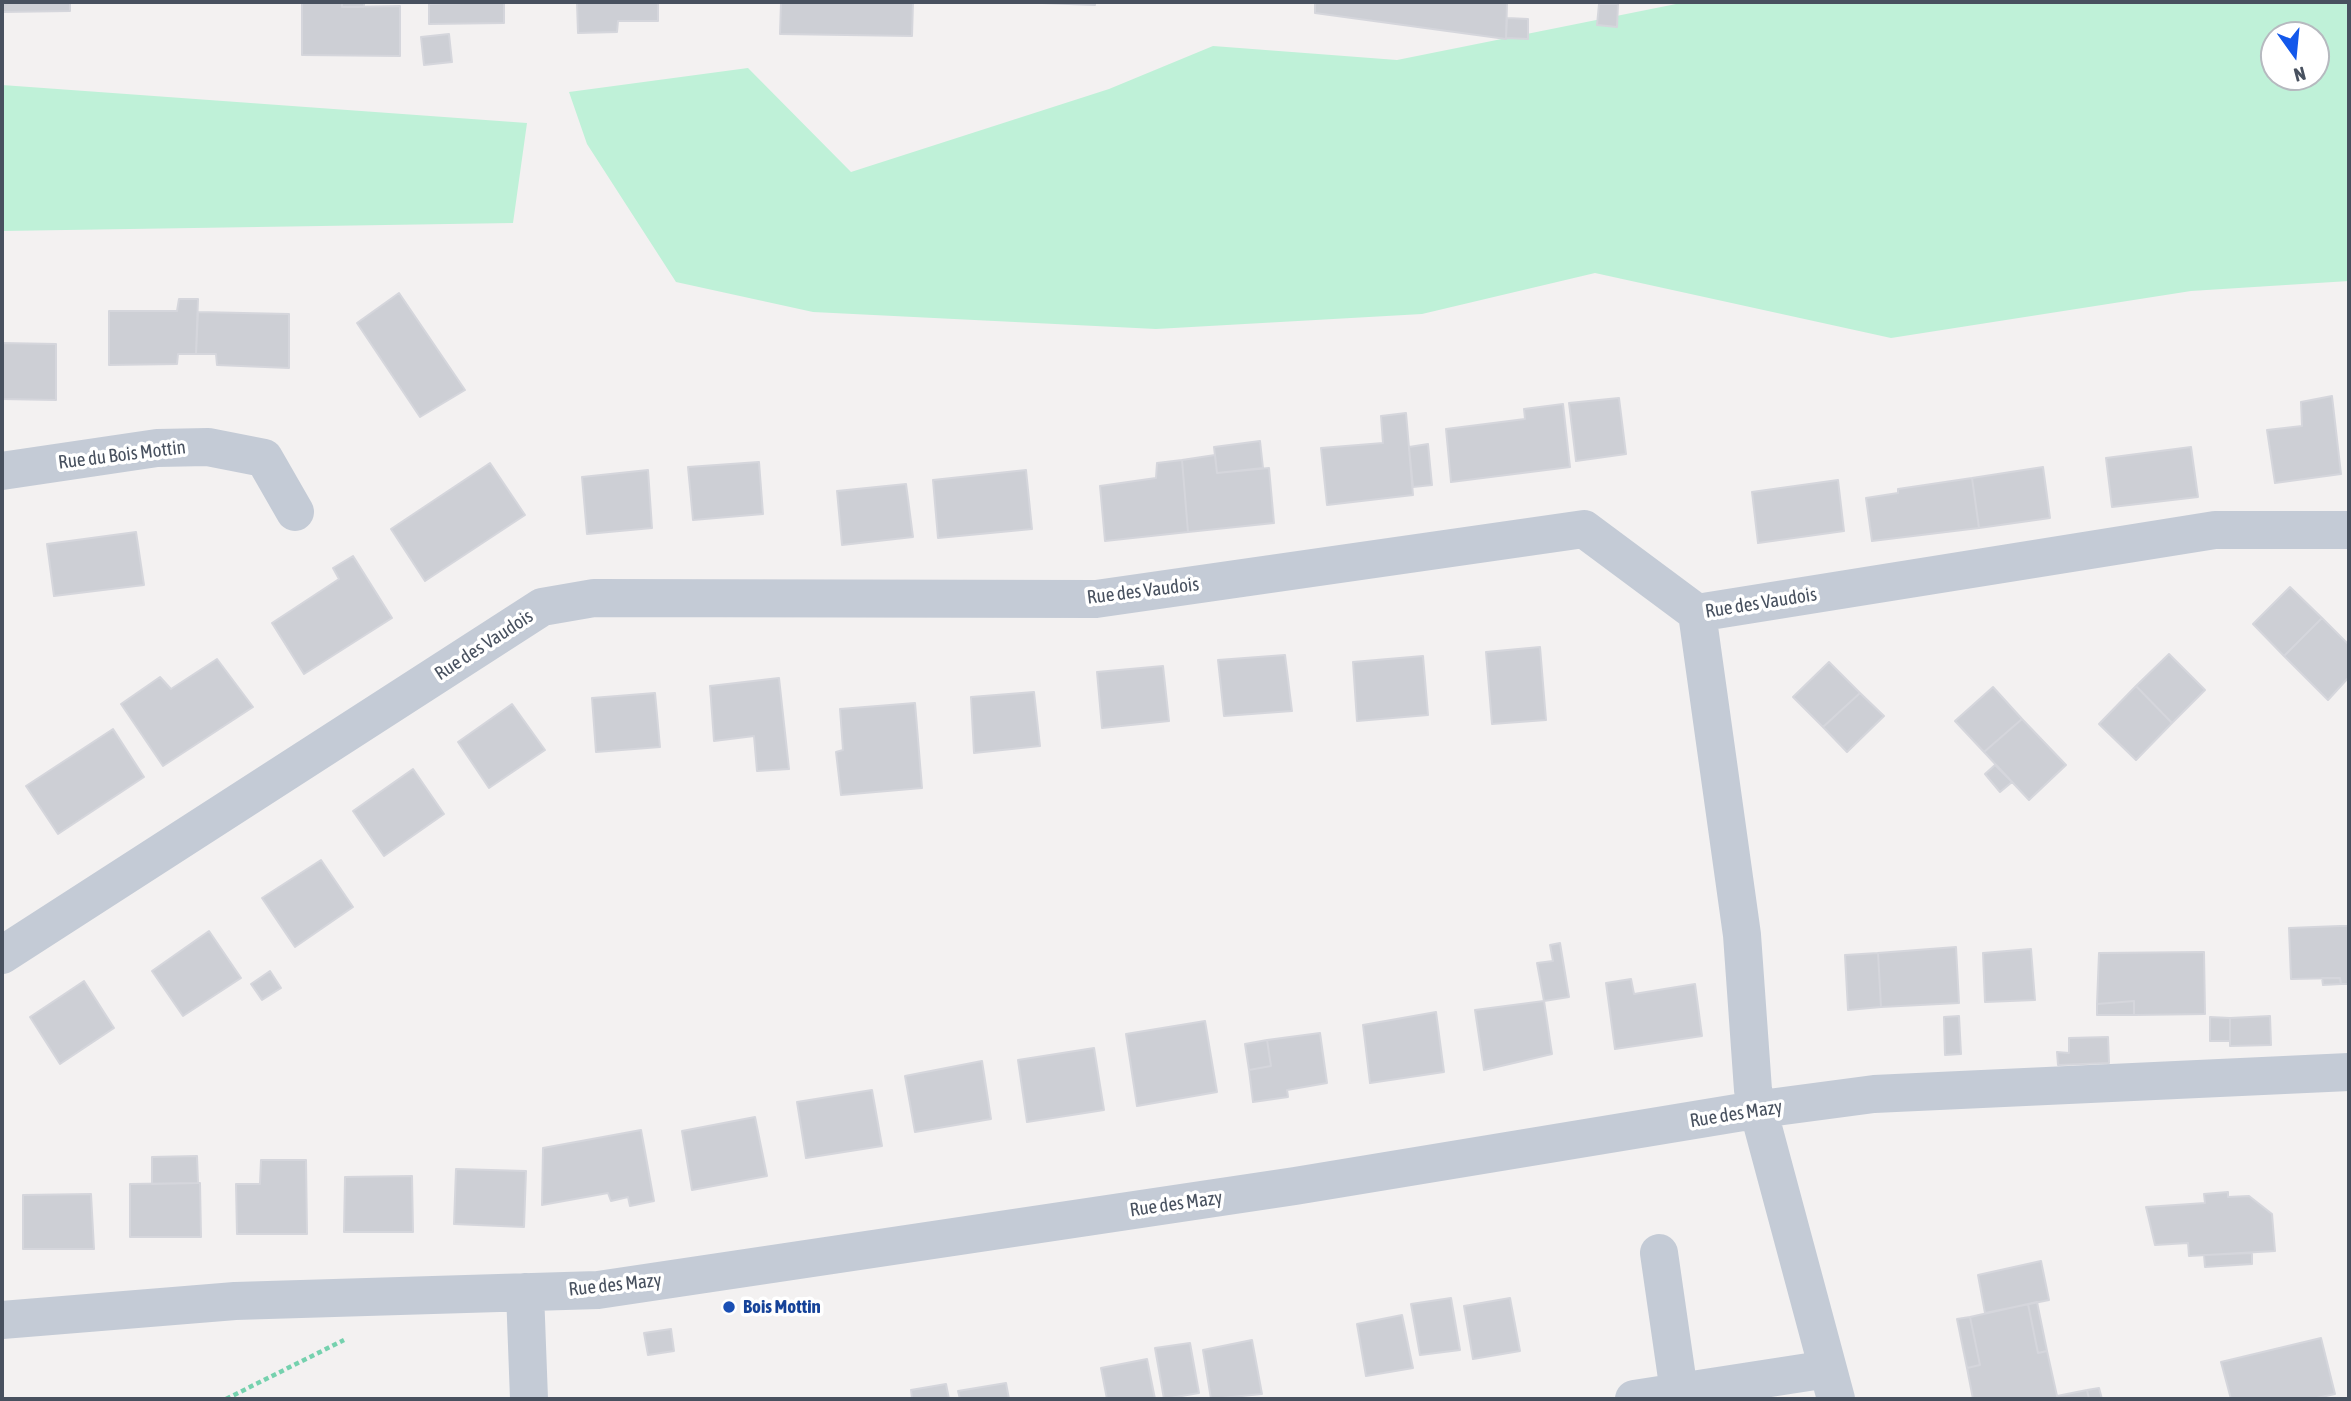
<!DOCTYPE html>
<html>
<head>
<meta charset="utf-8">
<style>
	body { margin:0 }
	#map { position:relative; width:2351px; height:1401px; overflow:hidden; background:#f3f1f1; font-family:"Asap Condensed",sans-serif }
	canvas { display:block }
	.frame { position:absolute; inset:0; border:4px solid #48515f; pointer-events:none }
	.north { position:absolute; left:2260px; top:21px; width:70px; height:70px; box-sizing:border-box; background:#fff; border:2px solid #b6b9bf; border-radius:50%; rotate:165deg; font-size:19px; font-weight:700; line-height:28px; text-align:center; color:#48515f }
	.north::after { content:''; display:block; margin:auto; width:24px; height:32px; background:#1358eb; clip-path:polygon(50% 0,100% 100%,50% 72%,0 100%) }
</style>
</head>
<body>
<div id="map">
<canvas width="2351" height="1401"></canvas>
<div class="frame"></div>
<div class="north">N</div>
</div>
<script>
const ctx = document.querySelector('canvas').getContext('2d');
ctx.lineJoin = 'round';
function fillPath(path, color) { ctx.fillStyle = color; ctx.fill(path, 'evenodd'); }
function trace(path, color, width, dash) { ctx.strokeStyle = color; ctx.lineWidth = width; ctx.lineCap = dash ? 'butt' : 'round'; ctx.setLineDash(dash || []); ctx.stroke(path); }
function label(font, color, halo, rows, align = 'center') {
  ctx.font = font + ' "Asap Condensed",sans-serif'; ctx.lineWidth = 7; ctx.setLineDash([]); ctx.textBaseline = 'middle'; ctx.strokeStyle = halo; ctx.fillStyle = color; for (const [text, x, y, turn = 0] of rows) {
    ctx.save(); ctx.translate(x, y); ctx.rotate((+turn || 0) * Math.PI / 180); ctx.textAlign = isNaN(turn) ? turn : align; if (halo) ctx.strokeText(text, 0, 0); ctx.fillText(text, 0, 0); ctx.restore();
  }
}
const green = new Path2D(`
	M1686,2H2349V281L2191,291L1891,338L1595,273L1422,314L1156,329L813,312L676,282L587,144L569,92L748,68L851,172L1109,89L1213,46L1397,60ZM2274,35H2316V77H2274Z
	M2,85L527,123L513,223L2,231Z`);
const building = new Path2D(`
	M2,2H70V11L2,12Z
	M302,2H342V7L400,6V56L302,55Z
	M342,2H364V7H342Z
	M504,2V23L429,24V4Z
	M577,2H658V21H618L617,32L578,33Z
	M781,2H913L912,36L780,34Z
	M1016,2H1095V5Z
	M1315,2H1507L1506,39L1315,13Z
	M1599,4H1618L1617,27L1597,25Z
	M1507,18L1528,19V39L1506,38Z
	M449,34L452,62L424,65L421,37Z
	M399,293L465,390L420,417L357,323Z
	M179,299H198L196,354H178L177,364L109,365V311H177Z
	M198,312L289,314V368L217,365L216,354H196Z
	M2,343L56,344V400L2,399Z
	M2332,396L2341,474L2275,483L2267,430L2302,426L2301,402Z
	M1619,398L1626,454L1576,461L1569,403Z
	M1563,404L1570,467L1451,482L1446,429L1525,419L1524,409Z
	M1406,413L1413,495L1327,505L1321,448L1383,443L1381,416Z
	M1260,441L1263,468L1217,473L1214,447Z
	M1428,444L1432,485L1413,487L1409,447Z
	M2191,447L2198,497L2112,507L2106,458Z
	M1215,455L1217,473L1269,468L1274,523L1188,532L1182,460Z
	M1182,460L1188,532L1105,541L1100,486L1156,478L1157,463Z
	M759,462L763,514L693,520L688,467Z
	M490,463L525,515L425,581L391,529Z
	M2043,467L2050,518L1979,528L1972,478Z
	M648,470L652,528L587,534L582,477Z
	M1026,470L1032,529L938,538L933,480Z
	M1972,478L1979,528L1872,541L1866,498L1898,493V489Z
	M1838,480L1844,531L1758,543L1752,492Z
	M906,484L913,537L842,545L837,491Z
	M136,532L144,585L54,596L47,544Z
	M353,556L392,618L304,674L272,623L339,579L333,568Z
	M2290,587L2322,618L2284,656L2253,624Z
	M2322,618L2349,645V677L2328,700L2284,656Z
	M1540,647L1546,720L1492,724L1486,652Z
	M2169,654L2205,690L2172,723L2136,686Z
	M1285,655L1292,711L1224,716L1218,660Z
	M1423,656L1428,715L1357,721L1353,662Z
	M217,659L253,707L163,766L121,704L160,677L171,689Z
	M1829,662L1860,693L1823,727L1793,697Z
	M1163,666L1169,721L1102,728L1097,672Z
	M779,678L789,769L757,771L754,736L714,741L710,686Z
	M2136,686L2172,723L2136,760L2099,724Z
	M1993,687L2022,719L1984,752L1955,721Z
	M1034,692L1040,746L974,753L971,697Z
	M655,693L660,747L596,752L592,698Z
	M1860,693L1884,716L1847,752L1823,727Z
	M915,703L922,788L841,795L836,752L843,750L840,709Z
	M512,704L545,750L489,788L458,742Z
	M2022,719L2066,765L2029,800L1984,752Z
	M113,729L144,777L58,834L26,786Z
	M1995,765L2012,782L2000,792L1985,774Z
	M413,769L444,814L384,856L353,811Z
	M321,860L353,907L295,947L262,898Z
	M2340,926H2349V984H2341L2340,978L2291,979L2289,928Z
	M209,931L241,978L183,1016L152,971Z
	M1560,943L1569,997L1544,1001L1537,963L1553,961L1550,945Z
	M1956,947L1959,1003L1881,1007L1878,953Z
	M2031,949L2035,1000L1985,1002L1983,953Z
	M2204,952L2205,1014L2134,1015V1001L2097,1004L2099,953Z
	M1878,953L1881,1007L1848,1010L1845,955Z
	M270,971L281,988L262,1000L251,984Z
	M2322,978H2340L2341,984L2323,985Z
	M1631,979L1634,994L1695,984L1702,1036L1615,1049L1606,983Z
	M84,981L114,1028L60,1064L30,1017Z
	M1544,1001L1552,1054L1484,1070L1475,1010Z
	M2134,1001V1015H2097V1004Z
	M1436,1012L1444,1072L1370,1083L1363,1025Z
	M1959,1016L1961,1054L1945,1055L1944,1017Z
	M2270,1016L2271,1045L2230,1046V1018Z
	M2210,1017L2230,1018V1041H2210Z
	M1205,1021L1217,1092L1137,1106L1126,1034Z
	M1320,1033L1327,1083L1287,1090L1288,1097L1253,1102L1249,1070L1271,1066L1267,1040Z
	M2108,1037L2109,1063L2058,1065L2057,1052L2069,1053V1038Z
	M1267,1040L1271,1066L1249,1070L1245,1044Z
	M1094,1048L1104,1110L1027,1122L1018,1060Z
	M982,1061L991,1119L915,1132L905,1076Z
	M872,1090L882,1146L806,1158L797,1102Z
	M755,1117L767,1176L692,1190L682,1131Z
	M641,1130L654,1201L630,1206L628,1197L611,1201L608,1193L542,1205L543,1148Z
	M197,1156L198,1183L152,1184V1157Z
	M261,1160H306L307,1234H237L236,1184H260Z
	M456,1169L526,1171L524,1227L454,1224Z
	M412,1176L413,1232H344L345,1177Z
	M198,1183H200L201,1237H130V1184Z
	M2228,1192V1197L2249,1196L2272,1214L2275,1251L2189,1256L2188,1243L2155,1245L2146,1207L2205,1203L2204,1194Z
	M91,1194L94,1249H23V1195Z
	M2252,1253V1264L2205,1267L2204,1255Z
	M2041,1261L2049,1300L1985,1313L1978,1275Z
	M1451,1298L1460,1350L1420,1355L1411,1304Z
	M1510,1298L1520,1351L1473,1359L1464,1306Z
	M2037,1302L2047,1351L2038,1353L2028,1304Z
	M2028,1304L2038,1353L2047,1351L2057,1396L2087,1390L2089,1399H1973L1967,1368L1980,1365L1970,1317Z
	M1402,1315L1413,1368L1366,1376L1357,1324Z
	M1970,1317L1980,1365L1967,1368L1957,1319Z
	M671,1329L674,1351L648,1355L644,1333Z
	M2321,1338L2335,1394L2312,1399H2231L2221,1362Z
	M1252,1340L1262,1394L1211,1399L1203,1350Z
	M1190,1343L1199,1393L1164,1399L1155,1348Z
	M1147,1359L1155,1399H1107L1101,1368Z
	M1006,1383L1009,1399H960L958,1391Z
	M946,1384L949,1399H912L911,1390Z
	M2099,1388L2102,1399H2089L2087,1390Z`);
const path = new Path2D(`
	M226,1399L344,1340`);
const minor = new Path2D(`
	M2,471L157,448L208,447L264,458L295,512
	M1697,613L1742,935L1753,1090L1836,1399
	M2,955L542,607L594,598L1096,599L1584,529L1697,613L2215,530H2349
	M1659,1253L1679,1392
	M525,1292L529,1399
	M2,1320L235,1301L598,1290L1295,1186L1761,1109L1874,1094L2349,1072
	M1634,1399L1828,1369`);
const markers = [
	[729,1307,7,"#1a4fb4"]
];
const streetNames = [
	["Rue du Bois Mottin",122,455,-7],
	["Rue des Vaudois",1143,591,-7],
	["Rue des Vaudois",1761,603,-9],
	["Rue des Vaudois",484,645,-33],
	["Rue des Mazy",1736,1114,-9],
	["Rue des Mazy",1176,1204,-8],
	["Rue des Mazy",615,1285,-6]
];
const transitNames = [
	["Bois Mottin",743,1307]
];
fillPath(green, '#bff1d8');
fillPath(building, '#cdcfd5');
trace(building, '#d5d6dc', 2);
trace(path, '#75d1ae', 4.5, [5, 3.5]);
trace(minor, '#c4cbd6', 38);
for (const [x, y, r, color] of markers) { const dot = new Path2D(); dot.arc(x, y, r, 0, 2 * Math.PI); ctx.fillStyle = color; ctx.fill(dot); trace(dot, '#fff', 2.5); }
label('19px', '#48515f', '#fff', streetNames);
label('bold 19px', '#164399', '#fff', transitNames, 'left');
</script>
</body>
</html>
